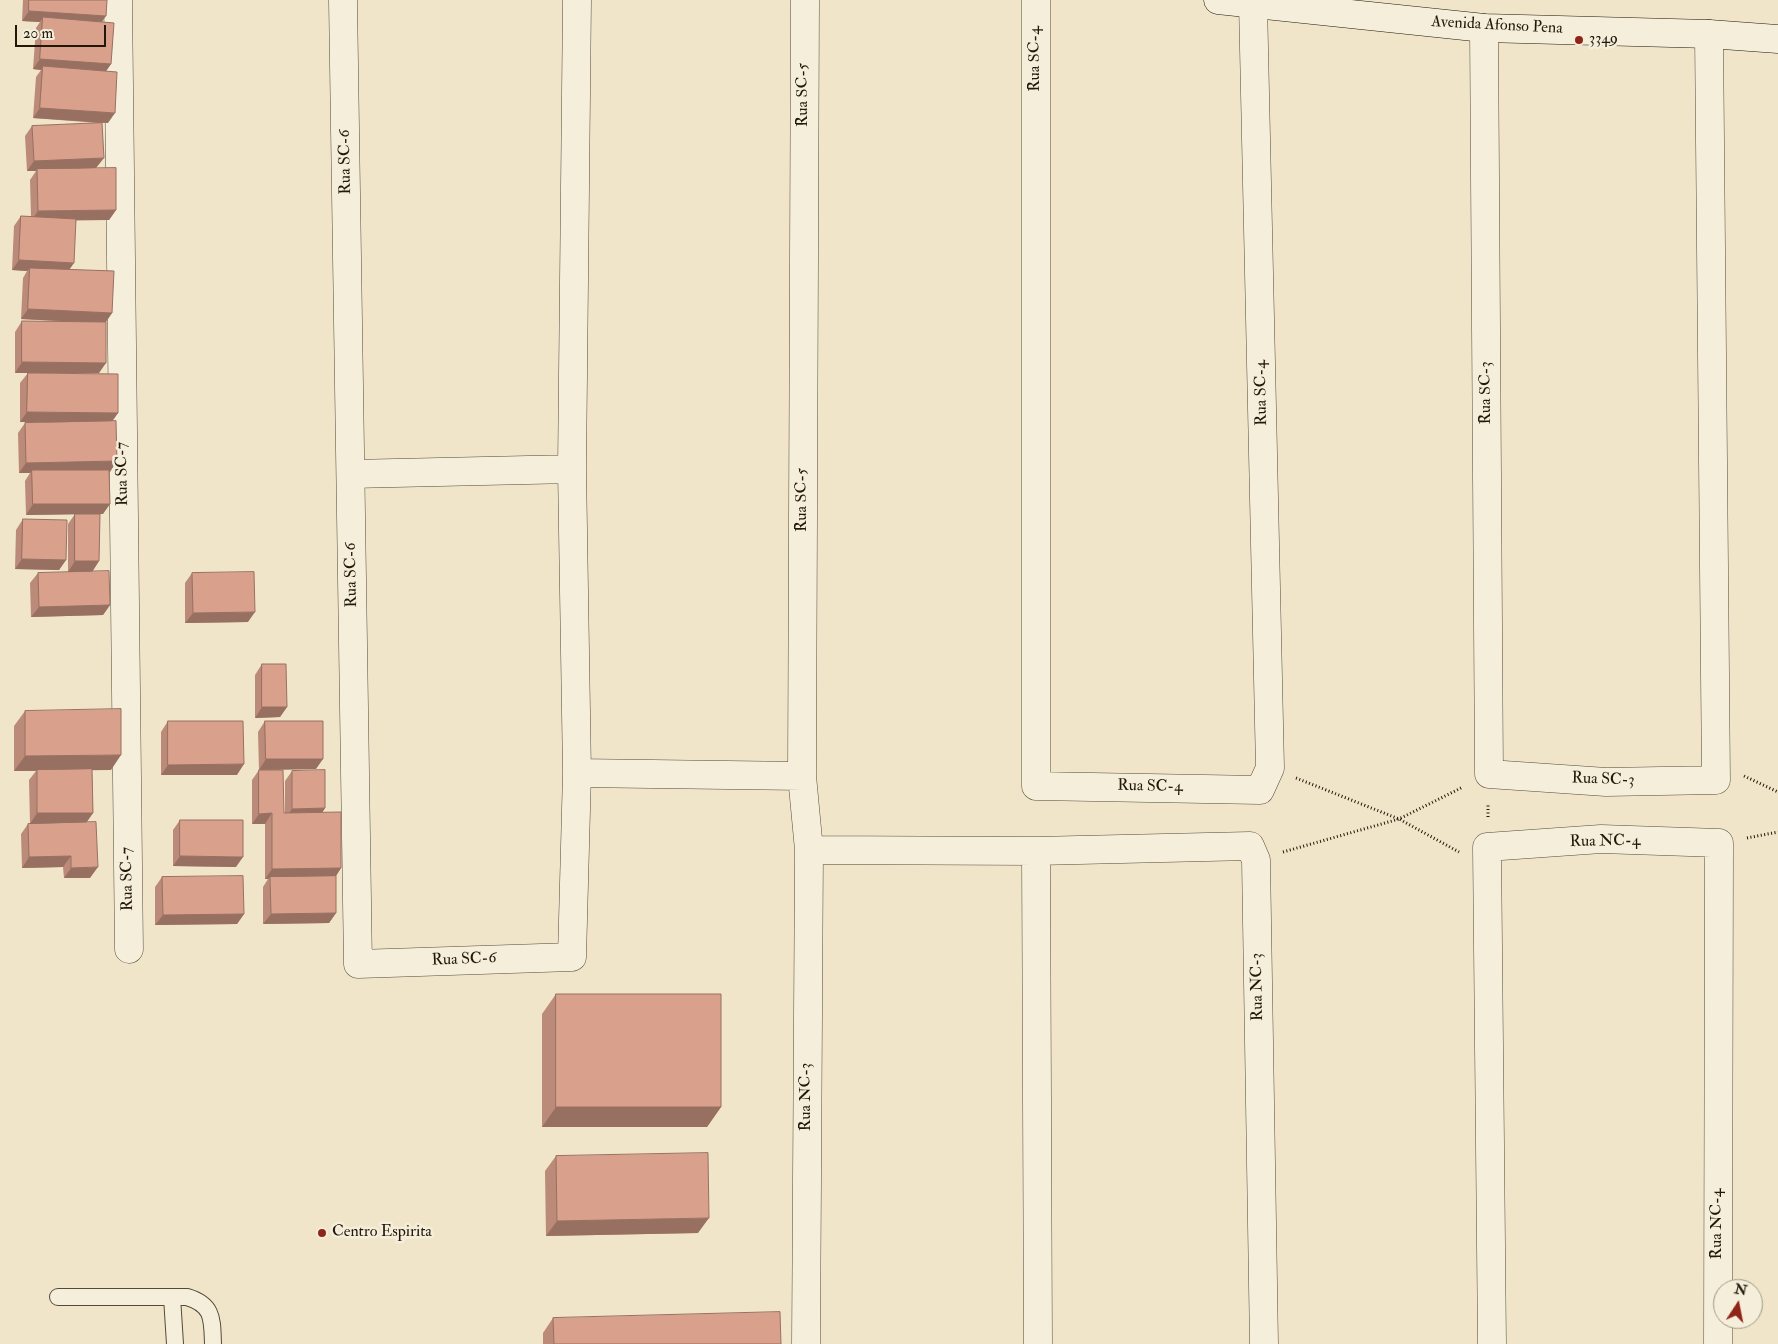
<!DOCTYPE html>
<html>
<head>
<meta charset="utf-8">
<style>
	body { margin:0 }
	#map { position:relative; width:1778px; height:1344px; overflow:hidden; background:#f0e5c8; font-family:"IM FELL Double Pica",serif }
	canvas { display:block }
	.north { position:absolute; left:1713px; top:1279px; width:50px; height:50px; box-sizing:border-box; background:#f5eedb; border:1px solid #a09887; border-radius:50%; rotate:11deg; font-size:14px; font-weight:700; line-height:20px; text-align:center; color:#21170a }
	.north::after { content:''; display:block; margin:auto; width:18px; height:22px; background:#8f2418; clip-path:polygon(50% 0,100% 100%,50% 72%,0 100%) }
	.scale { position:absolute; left:15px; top:25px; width:91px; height:22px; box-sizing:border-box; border:2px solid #21170a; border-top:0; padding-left:6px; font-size:15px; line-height:18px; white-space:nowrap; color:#21170a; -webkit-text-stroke:4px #f5eedb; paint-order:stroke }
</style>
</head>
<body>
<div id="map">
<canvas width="1778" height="1344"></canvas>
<div class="north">N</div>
<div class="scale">20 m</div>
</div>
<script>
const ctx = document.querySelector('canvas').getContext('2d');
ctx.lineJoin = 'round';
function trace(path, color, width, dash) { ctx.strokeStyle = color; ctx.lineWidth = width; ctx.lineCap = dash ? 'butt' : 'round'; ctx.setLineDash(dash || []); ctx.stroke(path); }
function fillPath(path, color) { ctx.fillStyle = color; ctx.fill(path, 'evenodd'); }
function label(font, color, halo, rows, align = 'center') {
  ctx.font = font + ' "IM FELL Double Pica",serif'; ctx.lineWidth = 5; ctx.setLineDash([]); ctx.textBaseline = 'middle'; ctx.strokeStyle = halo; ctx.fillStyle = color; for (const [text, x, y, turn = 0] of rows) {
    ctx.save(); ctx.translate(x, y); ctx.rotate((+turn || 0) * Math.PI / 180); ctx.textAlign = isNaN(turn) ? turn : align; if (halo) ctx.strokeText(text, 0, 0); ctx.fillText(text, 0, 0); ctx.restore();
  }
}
const path = new Path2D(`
	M1744,776L1778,792
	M1296,778L1399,819L1459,852
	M1488,817V803
	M1747,838L1778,832
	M1283,852L1399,819L1463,787`);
const lane = new Path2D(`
	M58,1297H187C214,1305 212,1320 213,1344
	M172,1297L175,1344`);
const street = new Path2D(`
	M118,0L129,949
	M343,0L358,964L572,957L577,773L572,469L577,0
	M1036,0V786L1260,790L1270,768L1253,3
	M1484,28L1489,774L1606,782L1716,780L1709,34
	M351,474L572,469
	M577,773L802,776L805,0
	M802,776L809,850
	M1036,851L1038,1344
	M806,1344L809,850L1036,851L1250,846L1256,860L1264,1344
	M1492,1344L1487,847L1601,839L1719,843L1718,1344`);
const secondary = new Path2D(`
	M1218,0L1484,28L1709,34L1778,39`);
const wall = new Path2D(`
	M23,0H107L102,22L111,64L106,71L108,123H102L96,168L79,169L116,210L109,220H76L69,270L112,313L106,322L99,373H15V332L22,321L74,322L21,319L23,278L27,271L12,270L14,226L21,216H31L30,180L36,171H27L25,136L32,126L98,123L33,118L36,77L41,70L33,69L36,28L40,22L22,21Z
	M28,373L118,413L112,421L117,461L109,472L103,514H100L99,561L92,572L110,605L103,615L31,617L30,583L38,573L88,572H68V524L75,514L26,515L25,481L30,473H19L18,433L25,423L49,422H20V383Z
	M23,519L66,560L59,570L15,569L16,530Z
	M192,573L248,622L185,623V583Z
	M262,664L287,707L280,717L255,718V675Z
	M25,711L111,770H92L93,813L86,823L90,878H64L63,867L22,868L21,834L28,824H30L29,780L36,771H14V726Z
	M168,721L237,775H161V732Z
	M265,721L316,769L259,770L258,732Z
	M259,770L284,813H285V781L292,771L325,808L322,813L341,868L336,876V913L329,923L263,924V887L268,879H265V824H252V780Z
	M180,820L236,867L173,866V830Z
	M162,877L244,914L237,924L155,925V887Z
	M556,994L721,1107L707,1127H542V1014Z
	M556,1156L698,1233L546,1236L545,1171Z
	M553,1318L781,1344H543V1333Z`);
const shadedWall = new Path2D(`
	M29,11L106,16L99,26L43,17L40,22L22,21Z
	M40,59L111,64L104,74L43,66L41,70L33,69Z
	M40,108L115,113L108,123L33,118Z
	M104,158L96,168L37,171V169L36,171H27L34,161Z
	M116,210L109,220L31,221L38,211Z
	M19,260L74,263L67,273L30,268L27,271L12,270Z
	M28,309L112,313L105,323L21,319Z
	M22,362L106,363L99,373H15Z
	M27,412L118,413L111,423L20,422Z
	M117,461L110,472L32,473V470L30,473H19L26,463Z
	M33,504H110L103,514L26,515Z
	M22,559L66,560L59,570L15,569Z
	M75,561H99L92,572H68Z
	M110,605L103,615L31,617L39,607Z
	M255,612L248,622L185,623L193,613Z
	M262,707H287L280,717L255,718Z
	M121,755L111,770L14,771L25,756Z
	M266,759H323L316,769L259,770Z
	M244,764L237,775H161L168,765Z
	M325,808L318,819H285L292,809Z
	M37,813H93L86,823L30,824Z
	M272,813L265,824H252L259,814Z
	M71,856L63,867L22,868L29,857Z
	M180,856L243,857L236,867L173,866Z
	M98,867L90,878H64L71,868Z
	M341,868L334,879L270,877L268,879H265L272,869Z
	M336,913L329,923L263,924L271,914Z
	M244,914L237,924L155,925L163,915Z
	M556,1107H721L707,1127H542Z
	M709,1218L698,1233L546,1236L557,1221Z`);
const building = new Path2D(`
	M29,0H107L106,16L29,11Z
	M43,17L114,23L111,64L40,59Z
	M43,66L117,72L115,113L40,108Z
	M102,123L104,158L34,161L32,126Z
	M116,168V210L38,211L37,169Z
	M21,216L76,219L74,263L19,260Z
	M30,268L114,271L112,313L28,309Z
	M22,321L106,322V363L22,362Z
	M28,373L118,374V413L27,412Z
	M116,421L117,461L26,463L25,423Z
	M32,470H109L110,504H33Z
	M75,514H100L99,561H75Z
	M23,519L67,520L66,560L22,559Z
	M109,571L110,605L39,607L38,573Z
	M254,572L255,612L193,613L192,573Z
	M262,664H286L287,707H262Z
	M121,709V755L25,756V711Z
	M168,721H243L244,764L168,765Z
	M265,721H323V759H266Z
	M92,769L93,813H37V770Z
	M259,770H283L284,813L341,812V868L272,869V813L259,814Z
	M325,770V808L292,809V771Z
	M180,820H243V857L180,856Z
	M96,822L98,867L71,868V856L29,857L28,824Z
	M243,876L244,914L163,915L162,877Z
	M336,876V913L271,914L270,877Z
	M556,994H721V1107H556Z
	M708,1153L709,1218L557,1221L556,1156Z
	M780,1312L781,1344H554L553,1318Z`);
const markers = [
	[1579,40,5,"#8f2418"],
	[322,1233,5,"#8f2418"]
];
const streetNames = [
	["Avenida Afonso Pena",1497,26,3],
	["Rua SC-4",1036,59,-90],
	["Rua SC-5",804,95,-90],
	["Rua SC-6",346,162,-91],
	["Rua SC-4",1262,393,-91],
	["Rua SC-3",1487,393,-90],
	["Rua SC-7",123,474,-91],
	["Rua SC-5",803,500,-90],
	["Rua SC-6",352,575,-91],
	["Rua SC-3",1603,780,2],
	["Rua SC-4",1150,787,1],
	["Rua NC-4",1605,842,-1],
	["Rua SC-7",128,879,-91],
	["Rua SC-6",464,960,-2],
	["Rua NC-3",1258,987,-91],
	["Rua NC-3",807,1097,-90],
	["Rua NC-4",1718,1224,-90]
];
const poiNames = [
	["3349",1589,40],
	["Centro Espirita",332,1233]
];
trace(lane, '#554a3a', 18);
trace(street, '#554a3a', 29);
trace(secondary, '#21170a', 29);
trace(path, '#21170a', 3, [1, 2.5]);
trace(lane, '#f5eedb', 16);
trace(street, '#f5eedb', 28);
trace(secondary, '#f5eedb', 28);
fillPath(wall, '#bb8a78');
fillPath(shadedWall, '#987062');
fillPath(building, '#d9a08c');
trace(building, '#987062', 1);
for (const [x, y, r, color] of markers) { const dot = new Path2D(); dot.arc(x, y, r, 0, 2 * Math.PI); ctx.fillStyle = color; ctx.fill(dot); trace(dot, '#f5eedb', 2); }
label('16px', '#21170a', '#f5eedb', streetNames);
label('16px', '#21170a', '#f5eedb', poiNames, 'left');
</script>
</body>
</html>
